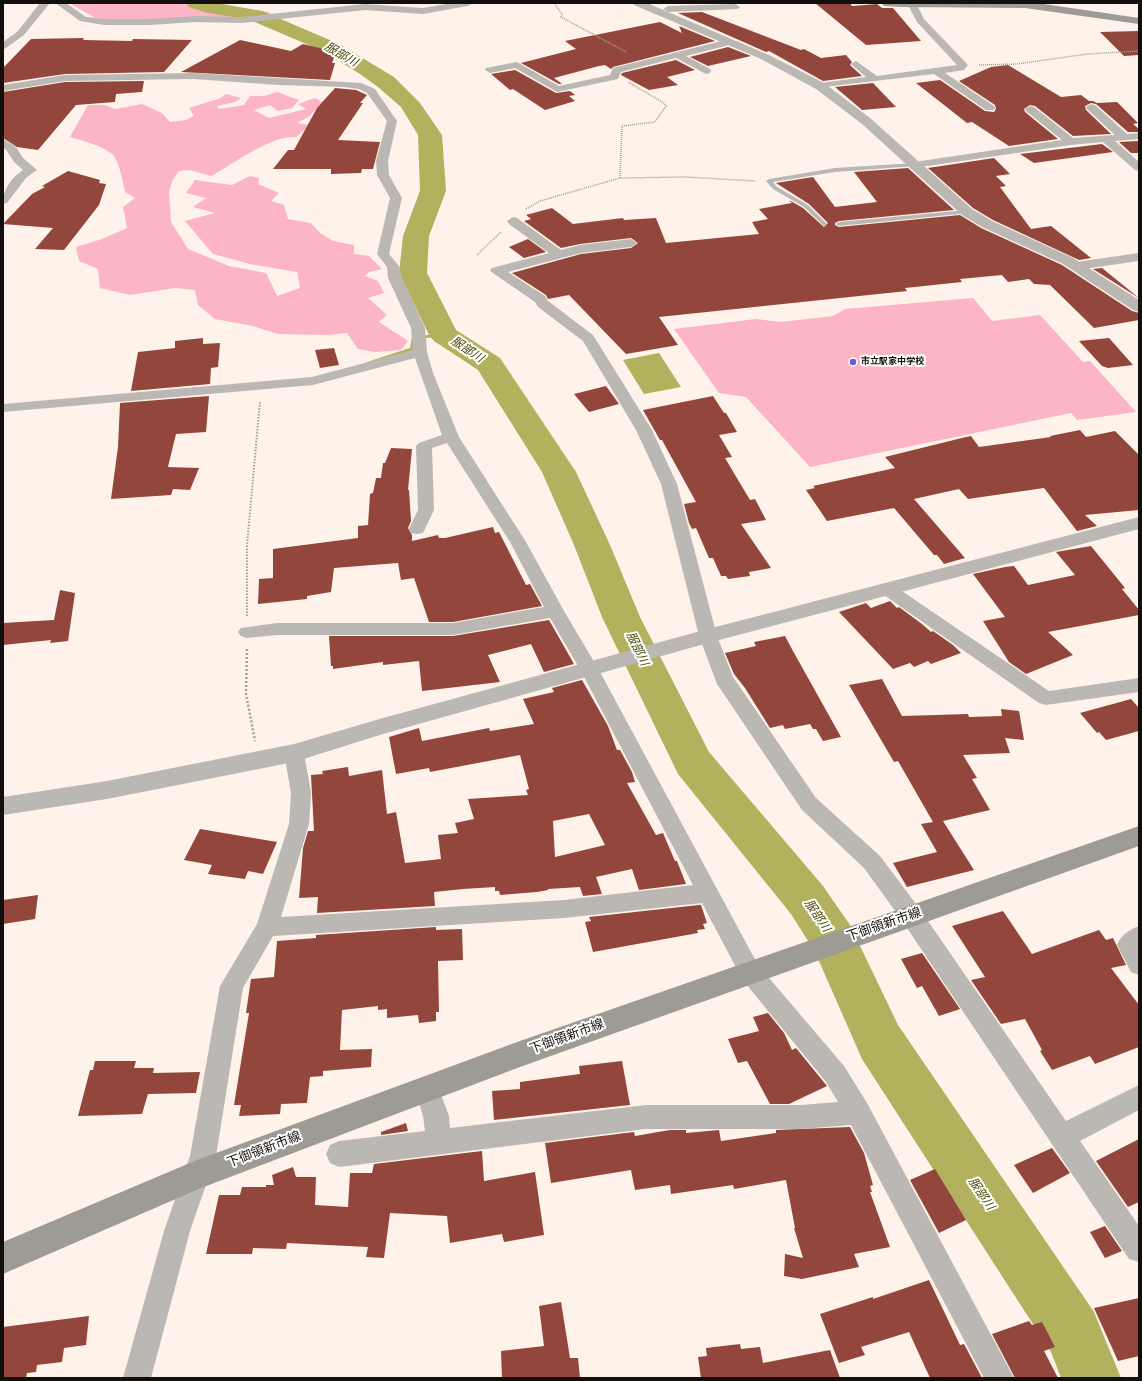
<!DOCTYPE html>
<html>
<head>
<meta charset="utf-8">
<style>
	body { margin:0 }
	#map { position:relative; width:1142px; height:1381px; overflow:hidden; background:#fef2eb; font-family:"Varela Round",sans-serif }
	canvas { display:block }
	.frame { position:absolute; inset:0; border:4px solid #120f0c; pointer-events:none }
</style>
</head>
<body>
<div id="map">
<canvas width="1142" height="1381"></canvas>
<div class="frame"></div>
</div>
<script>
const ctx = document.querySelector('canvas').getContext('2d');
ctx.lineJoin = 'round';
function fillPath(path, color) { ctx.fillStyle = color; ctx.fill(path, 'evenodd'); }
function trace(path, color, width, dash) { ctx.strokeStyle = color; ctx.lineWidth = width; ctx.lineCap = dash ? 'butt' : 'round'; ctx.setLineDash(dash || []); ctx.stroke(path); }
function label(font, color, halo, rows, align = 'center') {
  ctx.font = font + ' "Varela Round","Noto Sans JP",sans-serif'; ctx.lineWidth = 4; ctx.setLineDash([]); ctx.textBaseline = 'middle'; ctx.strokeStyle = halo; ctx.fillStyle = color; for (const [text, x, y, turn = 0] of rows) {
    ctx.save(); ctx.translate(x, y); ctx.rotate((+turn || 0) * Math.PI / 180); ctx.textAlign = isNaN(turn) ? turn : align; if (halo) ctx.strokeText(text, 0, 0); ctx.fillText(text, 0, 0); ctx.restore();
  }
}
const green = new Path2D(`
	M69,3H206L269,12L272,15L241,19L114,21L95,18Z
	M277,92L299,100L292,108L278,111L270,105L254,110L269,118L306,109L298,104L315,98L322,102L310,116L297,123L310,125L296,137C271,135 233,164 211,176L190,170L179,171L172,181L169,193L171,222L188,249L229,266L266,273L277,296L300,288L297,272L250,264L213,254L185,221L215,213L193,207L206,198L186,193L195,180L232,185L250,176L259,178L258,184L279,193L271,201L284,205L288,219L311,223L320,233L333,241L354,245V254L369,256L382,269L369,272L365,276L378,281L384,293L368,298L387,315L379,322L408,341L401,350L375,352L358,349L347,333L328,335L278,334L253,326L215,319L198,305L195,290L175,288L130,295L100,288L98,269L79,261L76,247L102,239L127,228L123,207L135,198L125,192C123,182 119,159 111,153C100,145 83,141 70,137L88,105H105L115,109L142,104L162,113L170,122L186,120L194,116L189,108L221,98L226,94L241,98L235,102L217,106L219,109L244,105L250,96H264Z
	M973,298L992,321L1040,315L1083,362L1090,361L1136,412L1077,420L1071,413L810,467L746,397L719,393L674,329L756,319L781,322L833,316L845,309Z`);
const water = new Path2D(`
	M659,353L681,387L644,394L623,360Z`);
const stream = new Path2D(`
	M444,333L446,334V336L416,339L414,350L372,363L370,364L367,362L410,348L412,337Z`);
const river = new Path2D(`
	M186,3H216L262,11L339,44L394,77L420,103L442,135L446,191L429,236L427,273L456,330L500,358L576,472L610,545L640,617L709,752L823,886L850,925L898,1025L1094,1312L1121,1378H1061L1051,1352L862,1059L815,952L791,914L678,774L602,617L574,545L542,472L478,370L434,341L429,335L399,273L403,236L420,191L418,135L401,107L378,87L360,74L325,52L250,20L204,12L189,7Z`);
const building = new Path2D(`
	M815,3H850L852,6L877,4L882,8H893L921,41L866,45Z
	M702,12L801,50L804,49L821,58L846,55L852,62L850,65L862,76L823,81L769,51L766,52L678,13Z
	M660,22L682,33L679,26L715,41L613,67L611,69L605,65L599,66L554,78L562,84H559L521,63L576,49L565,41Z
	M1139,31V55L1124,56L1100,32Z
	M84,38L83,40L132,41L133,39L192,40L164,72L65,74L3,83V68L31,39Z
	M240,40L291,51L303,44L336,52L332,63H335L330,80L181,72Z
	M728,47L751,56L708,66L690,57Z
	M676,60L695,70L667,77L678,85L649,90L621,75L622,73Z
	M1008,65L1061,97L1081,95L1089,101H1093L1097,103L1117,102L1138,123L1133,124L1139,129V132H1128L1096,104L1091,103L1085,106L1086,110L1111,134L1073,136L1035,106L1030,105L1024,109L1025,112L1058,139L1009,146L972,122L967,123L916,83L940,80L985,111L994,112L996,109L995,105L959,81L991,67Z
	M515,70L556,93L570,91L575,95L569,96L575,101L545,110L513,89L510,90L491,74Z
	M144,81L142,92L116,94L115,102L76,105L38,150L17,147L3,138V92L65,82Z
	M873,83L896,107L862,110L835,87Z
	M335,88L356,90L367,95L360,103H363L338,140L380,142L373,169H362L361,173L331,174V169H273L288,150H294L317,108Z
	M1139,141V153H1131L1119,142Z
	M1102,144L1113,152L1034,163L1020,154Z
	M994,158L1010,174L996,176L1006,186L1000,187L1031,229L1051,226L1091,258L1079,260L993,220L973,208L928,168Z
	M908,168L954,210L839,221L835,223V225L839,227L960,215L981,228L1062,265L1132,311L1139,313V320L1094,328L1050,285L1034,284L1029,279L1008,282L1002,275L960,279L962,282L905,288L907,291L659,317L678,345L626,354L569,295L548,299L546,295L512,273L581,254L631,248L638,243L631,238L580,244L561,248L524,221L531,219L526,215L552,208L573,224L623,218L624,220L656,218L666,243L759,234L752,222L768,219L759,209L792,203L789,200L803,208L824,227L828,223L809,204L776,183L813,177L835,207L877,202L854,172Z
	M68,171L100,180L99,183L106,184L99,205L64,250L35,249L53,228L3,224L32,194L45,187L42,186Z
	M528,239L546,252L524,258L509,247Z
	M1102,268L1139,298L1093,269Z
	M203,338V344L220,343L218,367L211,368L210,384L131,391L138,352L175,348V341Z
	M1109,338L1133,365L1108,368L1102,366L1079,341Z
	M334,348L339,365L320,368L315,350Z
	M606,386L619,404L589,412L574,394Z
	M209,396L206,432L176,434L168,467L199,468L190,490L173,489L171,495L111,499L118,447L120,403Z
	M713,396L724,413H726L737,432L719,435L732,457L725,458L750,500L755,499L766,520L741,524L771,568L749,572L750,576L728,579L726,576H721L713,558H709L696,528L692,529L689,523L684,504L696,502L662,440H660L643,410Z
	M1080,430L1086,437L1115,431L1139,455V510L1085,515L1097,526L1077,531L1044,488L968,499L959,489L914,499L965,558L944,564L937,555H934L894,508L827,521L806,490L815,488L813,486L895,468L885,457L966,437L971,436L979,447L1051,437L1050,436Z
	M391,448L412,449L408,490H409L411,521L408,528L412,535V541L438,535L439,538H445L493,527L495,533L499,532L526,585L530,584L542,606L453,622H429L414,578L401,580L398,563L334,568L331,592L307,596V599L258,604L259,579L273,578V549L358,538V526L368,525L370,494L373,493L376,478H381L383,463H385Z
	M1091,546L1125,588L1122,589L1139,610V615L1048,632L1073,655L1026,674L1009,662L983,621L1005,617L973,574L1005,567L1014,566L1028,585L1075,575L1056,552Z
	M60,590L75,593L68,641L50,643L51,640L3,645V623L54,620Z
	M890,601L897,608L899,607L922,624L931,632L933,631L953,645L961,653L931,664L928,661L914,667L910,663L893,669L839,612L866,603L871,608Z
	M549,620L574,664L544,672L531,644L488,655L500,682L422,691L419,661L383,665V662L333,669V666H331L329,636H453Z
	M785,636L793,651L841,737L823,741L816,729H813L810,724L785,729L783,725L770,728L745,688L734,674L725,653L756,646L754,642Z
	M882,679L902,716L968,714L969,717L1002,716L1001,709L1019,711L1024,740L1005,738L1010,753L963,755L977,778L972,779L990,810L943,821L974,870L907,887L893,863L937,852L921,824L933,822L898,761L894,762L849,685Z
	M582,680L608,726L617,750H620L632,772L635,782L627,783L656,835L663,833L675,861H677L686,884L639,890L632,869L596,877L602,894L583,896L580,887L548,889V890L537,892L500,895L499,891H495V887L463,889L434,892L435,906L317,913L318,897L299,898L303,848L308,831H314L311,775L323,774L322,771L348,767L349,776L382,770L387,814L396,812L405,863L441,859L438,835L458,833L455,823L474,819L468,799L528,795L526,790L529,789L520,755L430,772L429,768L396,774L389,737L419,728L422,741L489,728L490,731L534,724L523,699L554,692L552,688ZM589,814L605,845L555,857L553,821Z
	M1131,699L1139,708V731L1106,740L1099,732L1097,733L1080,713Z
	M200,829L277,842L263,874L248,871L245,879L208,874L212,865L184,860Z
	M38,895L35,919L3,924V900Z
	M699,905H701L707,923L703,924L705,929L697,930L698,933L593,952L585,922L591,921L589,917Z
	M1003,911L1032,954L1099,930L1106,940L1113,938L1126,965L1111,968L1139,1005V1047L1095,1064L1090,1056L1052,1070L1040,1051L1042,1050L1025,1019L1001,1024L971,980L985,977L952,926Z
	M436,927V930L462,929L463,960L438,961L439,1012H436V1021L419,1023L418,1015L387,1018V1009L378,1010V1006L342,1010L340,1050L372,1049L371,1067L323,1071V1076L310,1077L307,1103L281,1104L280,1114L239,1116L241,1105H234L249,1013H246L251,979L274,977L277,941L316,938V935Z
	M922,953L960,1009L939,1016L922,986L917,988L901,959Z
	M768,1013L784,1033L792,1050L796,1048L827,1086L789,1104H770L747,1061L738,1063L728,1039L759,1031L753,1017Z
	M95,1061H136L134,1068H154L153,1073L200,1072L196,1093L148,1094L142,1114L78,1116L90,1070H93Z
	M622,1061L630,1105L494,1120L492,1091L520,1089V1082L580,1074L579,1066Z
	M406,1123L408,1131L381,1135V1132Z
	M850,1127L864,1153L873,1185L870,1186L872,1192H870L890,1247L854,1254L859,1267L802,1279L784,1276L785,1254L803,1258L794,1228H795L786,1180L734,1189L733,1185L671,1194L670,1185L635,1190L631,1170L551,1183L545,1143L634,1132L635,1136L670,1130H686V1133L719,1130L721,1141L776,1133V1130Z
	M1139,1139V1202L1128,1207L1096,1161Z
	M1052,1148L1070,1173L1033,1193L1014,1165Z
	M482,1151L484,1181L535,1172L544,1235L504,1242L502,1234L450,1243L447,1216L390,1213L384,1258L366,1257L368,1247L287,1243L286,1249L253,1248L252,1254H206L219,1195H240L242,1187H266V1185H274L272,1175L293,1167L296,1177H316L315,1205L348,1207L350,1173H372L374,1164Z
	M935,1169L966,1220L939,1233L910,1180Z
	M1105,1226L1122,1251L1105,1258L1090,1232Z
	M929,1280L960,1345L964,1344L982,1378H930L909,1332L861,1347L865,1355L839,1363L820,1314L873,1297V1299Z
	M1139,1298V1356L1118,1361L1094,1308Z
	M561,1302L570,1358H578L580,1378H502L501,1351L544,1346L539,1306Z
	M89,1316L86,1345L64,1348L62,1362L37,1365L36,1372L27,1373L26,1378H3V1327Z
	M1029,1321L1032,1325L1042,1322L1055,1347L1044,1351L1058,1378H1015L992,1334Z
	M740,1344L741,1349L760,1347L763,1363L830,1350L840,1378H701L698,1357L707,1356L706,1348Z`);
const pathFar2 = new Path2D(`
	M554,3L562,14L561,17L626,52
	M979,65L1017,64L1087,54L1139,51
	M620,178L622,126L655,122L666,106L664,103L628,82
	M526,209L540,201L620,178L686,177L755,181
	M477,255L501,232`);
const pathFar1 = new Path2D(`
	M247,616V545L260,401`);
const path = new Path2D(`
	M247,649L246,694L255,741`);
const service = new Path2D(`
	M914,163L916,164V166L835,172L773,182L777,187L808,205L827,224L824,226L804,207L773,189L766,181L769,179L835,168Z
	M967,210L969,211V213L839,226L836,224L839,222Z`);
const minor = new Path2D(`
	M40,3H50L24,35L3,50V42L18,31Z
	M55,3H66L86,17L104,19H151L195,16L242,17L365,4L423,8L452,3H473L468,6L423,14L365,10L242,23L195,22L151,25H104L80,21Z
	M910,3H916L924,19L968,65L964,70L945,73L994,106L995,108L994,110H986L934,74L816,88L815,86L820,83L866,77L851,64L856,61L877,76L957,65L917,22L908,5Z
	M735,4L740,7L738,9L668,12L663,9L668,6Z
	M730,39L733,40L735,42L733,44L686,56L710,69L711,71L710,73L706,74L676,58L621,72L618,79L557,92L515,68L490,73L485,70L486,68L517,62L559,86L610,75L613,68Z
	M194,73L361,83L375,89L397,121L388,161L389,175L402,198L389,254L399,266L402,278L425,328L427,352L433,373L459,437L526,542L564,611L599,670L758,965L844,1066L867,1103L1014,1378H984L851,1125L801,1129H646L339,1167L330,1163L326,1154L330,1145L339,1141L425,1131L423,1116L415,1089L418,1081L427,1077L436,1081L449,1116L450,1128L646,1105H801L838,1102L826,1082L742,979L702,903L564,918L273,936L243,988L216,1156L190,1231L151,1378H123L164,1231L190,1156L220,986L257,924L289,824L291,793L284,753L287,748L294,745L301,748L304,753L311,793L309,824L281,917L564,900L693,885L581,671L550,618L453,635H277L247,638L241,636L238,632L241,628L277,623H453L544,607L510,542L447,443L432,448L434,510L423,533L417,534L411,533L409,529L418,510L416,446L419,443L442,435L415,358L313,385L3,412V404L312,377L413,350L411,328L388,278L387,267L377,254L390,198L377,175L376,161L387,121L367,93L359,89L344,87L278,85L194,79L65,81L3,91V85L65,75Z
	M1091,104L1095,105L1127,134L1139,133V139L1115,141L1139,162V171L1135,170L1103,142L1071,145L914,168L908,165L914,162L1062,140L1026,111L1025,109L1030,106L1034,107L1073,138L1115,135L1087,109L1086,107Z
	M3,139L16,147L23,158L37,170L26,178L7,203L3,204C3,189 11,178 23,170L14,162L7,151L3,147Z
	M513,217L517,218L561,250L580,245L631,239L637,243L631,247L581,253L508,272L545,296L548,301L593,335L652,430L677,484L717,636L733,677L816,798L880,856L919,908L1066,1121L1139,1085V1110L1080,1141L1139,1226V1262L1129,1259L903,922L864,868L802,810L717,684L699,636L661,484L636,430L583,341L538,307L535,302L490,271L492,268L549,253L509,224L507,221Z
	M1139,253V261L1076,270L1070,266L1076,262Z
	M887,583L893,585L1049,691L1139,678V692L1046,705L1039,703L881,593L878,589L881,585Z
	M1139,926V975L1131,972L1117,945C1121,935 1129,930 1139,926Z`);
const tertiary = new Path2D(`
	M633,3H647L769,55L824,83L870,118L972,209L992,221L1073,258L1139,300V312L1133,310L1063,264L982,227L962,215L862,124L816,89L761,59L634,5Z
	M1139,517V529L708,643L383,734L294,762L107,799L3,815V797L107,781L294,744L383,718L708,629Z`);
const secondary = new Path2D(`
	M880,3H1037L1139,18V24L1025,8L900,7L885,6Z
	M1139,826V846L520,1067L201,1188L3,1274V1242L197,1160L520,1041Z`);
const markers = [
	[853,362,4,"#6b5ad4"]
];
const farPoinames = [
	["市立駅家中学校",861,362]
];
const waterNames = [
	["服部川",341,55,30],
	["服部川",467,350,33],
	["服部川",637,649,64],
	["服部川",817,916,56],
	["服部川",981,1194,56]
];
const nearStreetnames = [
	["下御領新市線",884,925,-19],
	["下御領新市線",567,1037,-20],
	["下御領新市線",264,1150,-21]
];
fillPath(green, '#fbb5c5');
fillPath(water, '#b2b15e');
fillPath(stream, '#b2b15e');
fillPath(river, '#b2b15e');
fillPath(building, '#93463c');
trace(pathFar2, '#a79e99', 1.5, [1, 1]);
trace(pathFar1, '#a79e99', 2, [1.5, 1.5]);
trace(path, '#a79e99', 2.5, [2, 2]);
fillPath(service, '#bbb8b4');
fillPath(minor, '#bbb8b4');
fillPath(tertiary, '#bbb8b4');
fillPath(secondary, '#9e9b94');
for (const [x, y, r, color] of markers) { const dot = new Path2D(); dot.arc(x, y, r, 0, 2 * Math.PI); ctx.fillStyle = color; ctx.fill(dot); trace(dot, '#fff', 1.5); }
label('bold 9px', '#120f0c', '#fff', farPoinames, 'left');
label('italic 12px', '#464400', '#fff', waterNames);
label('13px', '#120f0c', '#fff', nearStreetnames);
</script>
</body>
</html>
